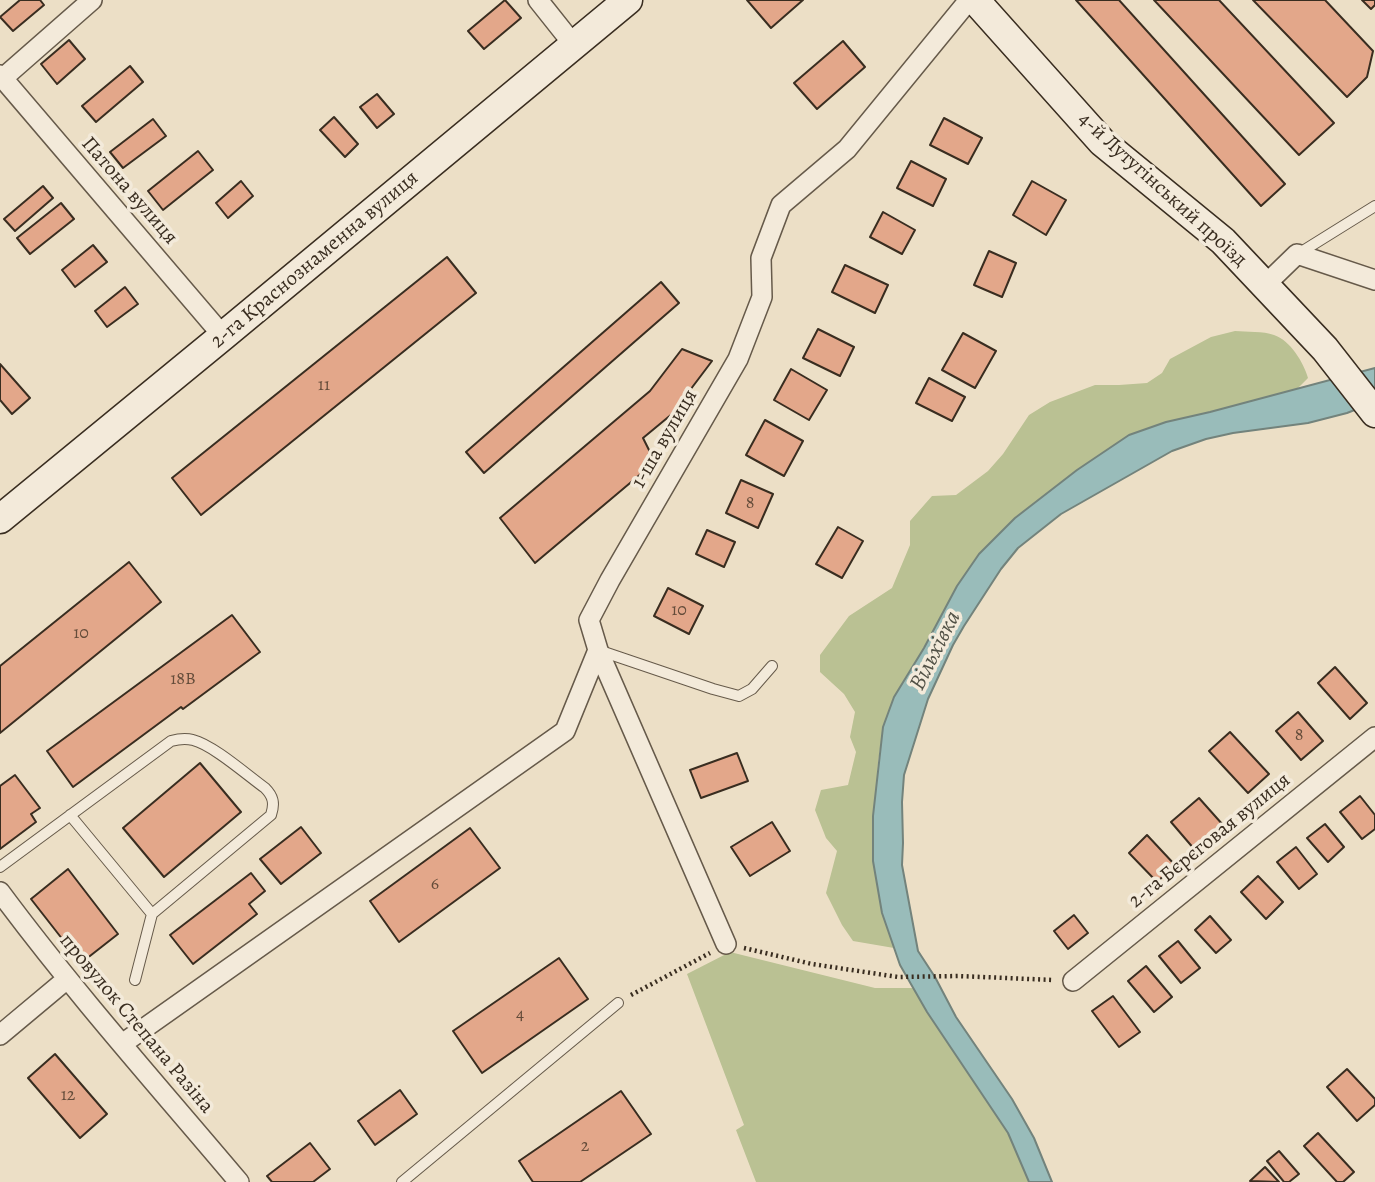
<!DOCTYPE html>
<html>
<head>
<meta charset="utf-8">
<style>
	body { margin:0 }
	canvas { display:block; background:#ecdfc6 }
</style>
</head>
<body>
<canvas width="1375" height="1182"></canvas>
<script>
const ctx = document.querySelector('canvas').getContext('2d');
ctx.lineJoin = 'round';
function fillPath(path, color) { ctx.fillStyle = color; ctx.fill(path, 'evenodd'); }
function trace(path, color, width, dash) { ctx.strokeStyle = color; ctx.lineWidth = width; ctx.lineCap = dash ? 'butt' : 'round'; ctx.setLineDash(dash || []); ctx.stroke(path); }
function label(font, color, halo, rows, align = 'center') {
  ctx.font = font + ' Alegreya,serif'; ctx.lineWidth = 7; ctx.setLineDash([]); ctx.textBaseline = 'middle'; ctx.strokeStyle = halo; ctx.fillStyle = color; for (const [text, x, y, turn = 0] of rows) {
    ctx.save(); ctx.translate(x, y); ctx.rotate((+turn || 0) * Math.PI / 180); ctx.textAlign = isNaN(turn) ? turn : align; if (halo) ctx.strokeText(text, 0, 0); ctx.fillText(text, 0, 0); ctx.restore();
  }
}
const green = new Path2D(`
	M1235,331C1247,332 1263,331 1274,335C1290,340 1304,363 1308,378L1297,389L1129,435L976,558L957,586L920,655L894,697L883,727L878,763L873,861L882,913L894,948L853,941L842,925L826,893L837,851L826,838L815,810L821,790L848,785L856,752L850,737L855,712L844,694L820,672V655L849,616L892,588L910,545V521L932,496L956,495L988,471L1003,454L1029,415L1050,402L1095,385H1119L1147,383L1162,373L1170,359L1211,337Z
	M730,952L875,988H913L1008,1133L1029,1182H756L736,1130L744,1125L687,974Z`);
const water = new Path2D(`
	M1375,368V402L1347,413L1308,423L1233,433L1206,439L1172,451L1061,514L1018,548L1001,569L964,626L953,645L928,699L904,775L902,802L903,843L902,865L918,951L935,977L956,1017L1012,1099L1034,1138L1052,1182H1029L1008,1133L927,1012L900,965L882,913L873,861V816L883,727L894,697L924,648L957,586L979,554L1015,518L1077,470L1129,435L1166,422L1210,412Z`);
const building = new Path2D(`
	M20,0H40L44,5L13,31L0,17Z
	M505,0L521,18L484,49L468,31Z
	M747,0H803L771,28Z
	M1076,0H1119L1285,184L1261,206Z
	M1154,0H1219L1334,123L1299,155Z
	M1253,0H1325L1373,51L1367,77L1347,97Z
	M1362,0H1375V5L1371,9Z
	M69,40L85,59L57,84L41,64Z
	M843,41L865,67L817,109L794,83Z
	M130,66L143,82L96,122L82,106Z
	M377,94L394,114L377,128L360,107Z
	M334,117L358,144L345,157L320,130Z
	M944,118L982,138L968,164L930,145Z
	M153,119L166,136L123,168L110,152Z
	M198,151L213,170L163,210L148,191Z
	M911,161L946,179L933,206L897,188Z
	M241,181L253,196L228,218L216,203Z
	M1032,181L1066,200L1046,235L1013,215Z
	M43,186L53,198L15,231L4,219Z
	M61,203L74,219L30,254L17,238Z
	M883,212L915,230L902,254L870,237Z
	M93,245L107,262L75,287L62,270Z
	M989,251L1016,263L1002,297L974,285Z
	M447,257L476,293L201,515L172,478Z
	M845,265L888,285L875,313L832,292Z
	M661,282L679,303L484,473L466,452Z
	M125,287L138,304L107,327L95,311Z
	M818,329L854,347L840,376L803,358Z
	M963,333L996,351L975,388L942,370Z
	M682,349L712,361L672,414L643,438L655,462L535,563L500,518L650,391Z
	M0,364L30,398L12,414L0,400Z
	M791,369L827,390L809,420L774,400Z
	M929,378L965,397L952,421L916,403Z
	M765,420L803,441L784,476L746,455Z
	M741,480L773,494L758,528L726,513Z
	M838,527L863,541L842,578L816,564Z
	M707,530L735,542L724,567L696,554Z
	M129,562L161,602L0,733V666Z
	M668,588L703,606L689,634L654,616Z
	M232,615L260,652L183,709L181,707L73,787L47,751Z
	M1335,667L1367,703L1350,719L1318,683Z
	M1298,712L1323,741L1301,760L1276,731Z
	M1230,732L1269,774L1248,793L1209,751Z
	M737,753L748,781L701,798L690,770Z
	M200,763L241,812L164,877L123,828Z
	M15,775L40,808L31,814L36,822L0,849V786Z
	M1360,796L1375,815V829L1362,839L1340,812Z
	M1199,798L1223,825L1195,850L1171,822Z
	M772,822L790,851L750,876L731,847Z
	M1325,824L1344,847L1328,862L1307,838Z
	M301,827L321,853L281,884L260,859Z
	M470,828L500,868L399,942L370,901Z
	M1147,835L1175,865L1157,882L1129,853Z
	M1296,847L1317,874L1299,889L1277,862Z
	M68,869L118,934L81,963L31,899Z
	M251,873L265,891L249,904L257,914L193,964L170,935Z
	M1258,876L1283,902L1266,919L1241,892Z
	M1074,915L1088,933L1068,949L1054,931Z
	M1210,916L1231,940L1216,953L1195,930Z
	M1178,941L1200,968L1181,983L1159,956Z
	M559,958L588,999L482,1073L453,1031Z
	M1146,966L1172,997L1154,1012L1128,981Z
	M1113,996L1140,1032L1119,1047L1092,1011Z
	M55,1054L107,1114L80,1138L28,1078Z
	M1347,1069L1375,1099V1105L1357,1121L1327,1087Z
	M400,1090L417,1114L375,1145L358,1121Z
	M621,1091L651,1134L580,1182H533L519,1161Z
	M1318,1133L1354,1172L1343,1182H1337L1304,1146Z
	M310,1143L330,1169L313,1182H272L267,1176Z
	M1279,1151L1299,1174L1289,1182H1284L1267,1161Z
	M1265,1167L1279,1182L1250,1181Z`);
const path = new Path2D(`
	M744,948L812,964L898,977L958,976L1054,980
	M631,995L710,953`);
const lane = new Path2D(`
	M1298,254L1375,206
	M598,650L713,689L739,696L752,689L772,666
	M0,867L171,741C178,739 186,738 193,740C213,745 247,775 265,788C273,796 275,803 271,815L152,914L70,815
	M135,980L152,914
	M402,1182L618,1003`);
const street = new Path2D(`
	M538,0L573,44
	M0,75L223,336
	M3,78L92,0
	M1265,285L1297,254L1375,280
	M0,892C75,993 158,1086 239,1182
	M726,944L598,650L589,620L610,580L738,359L762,297L761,258L781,205L847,149L969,0
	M1073,981L1375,737
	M0,1035L67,979
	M122,1044L565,731L598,650`);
const secondary = new Path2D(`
	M975,0L1102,142L1223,241L1325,349L1375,413
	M0,519L223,336L628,0`);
const numberNames = [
	["11",324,386],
	["8",750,504],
	["10",679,611],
	["10",81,634],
	["18В",183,680],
	["8",1299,736],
	["6",435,885],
	["4",520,1015],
	["12",68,1096],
	["2",585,1147]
];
const streetNames = [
	["4-й Лутугінський проїзд",1162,190,42],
	["Патона вулиця",129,191,49],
	["2-га Краснознаменна вулиця",315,260,-40],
	["1-ша вулиця",665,439,-60],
	["2-га Бєрєговая вулиця",1210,841,-39],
	["провулок Степана Разіна",136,1024,50]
];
const waterNames = [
	["Вільхівка",936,651,-63]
];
fillPath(green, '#bac193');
fillPath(water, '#99bcba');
trace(water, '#73837c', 2);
fillPath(building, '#e3a78a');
trace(building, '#392d20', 2);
trace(lane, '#665a4a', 12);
trace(street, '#665a4a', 22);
trace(secondary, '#392d20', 31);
trace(path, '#392d20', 4.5, [2, 3.5]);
trace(lane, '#f3eada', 10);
trace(street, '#f3eada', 19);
trace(secondary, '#f3eada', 28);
label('18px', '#644c3a', null, numberNames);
label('21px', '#392d20', '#f3eada', streetNames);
label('italic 23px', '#515146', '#f3eada', waterNames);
</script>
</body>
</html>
